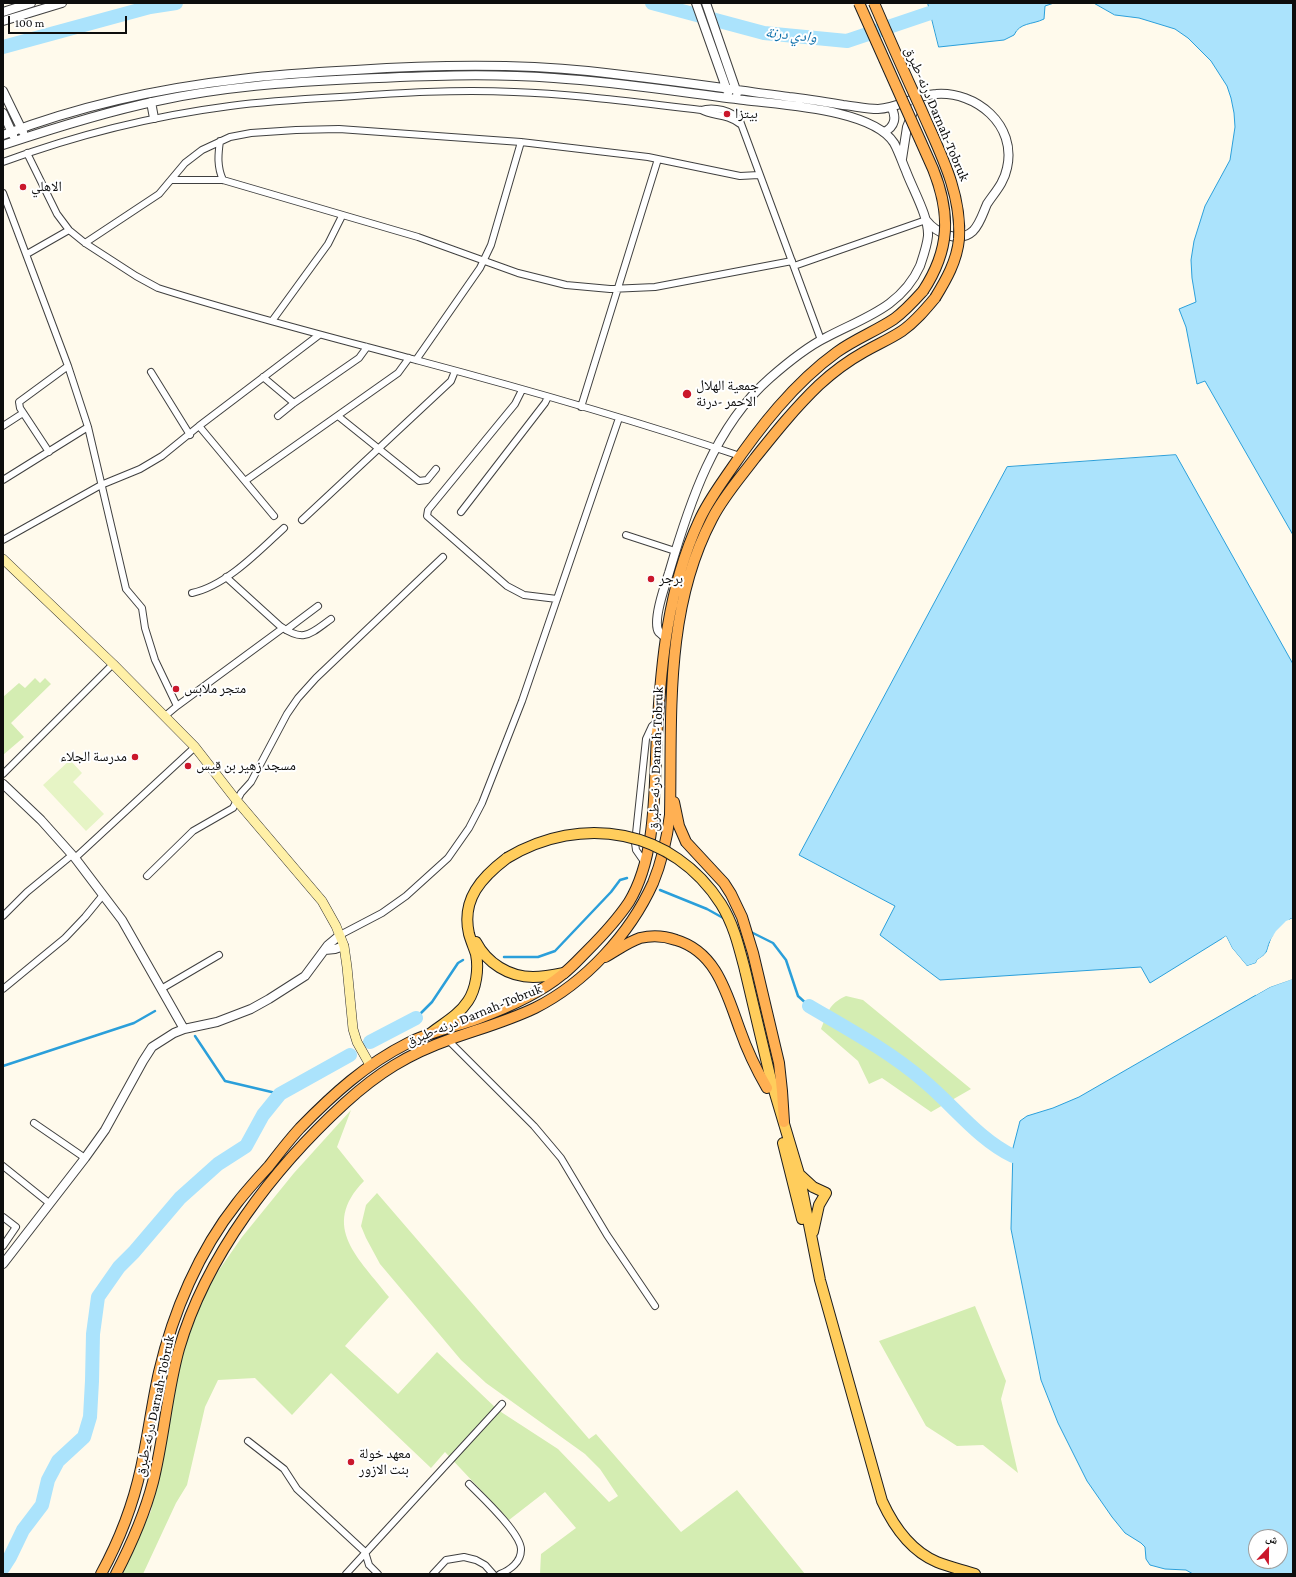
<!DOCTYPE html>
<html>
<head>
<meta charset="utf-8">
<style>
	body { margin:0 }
	#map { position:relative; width:1296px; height:1577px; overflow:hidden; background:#fffaec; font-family:"Crimson Pro","Noto Naskh Arabic",serif }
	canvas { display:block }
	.frame { position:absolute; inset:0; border:4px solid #0d0d0d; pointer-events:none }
	.north { position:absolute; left:1248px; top:1529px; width:40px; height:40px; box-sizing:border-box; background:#fff; border:1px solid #9e9e9e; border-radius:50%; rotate:22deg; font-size:11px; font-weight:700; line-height:16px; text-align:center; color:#0d0d0d }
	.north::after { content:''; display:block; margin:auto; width:14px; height:18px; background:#ca172b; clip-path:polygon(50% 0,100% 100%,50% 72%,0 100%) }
	.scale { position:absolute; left:8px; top:16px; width:119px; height:18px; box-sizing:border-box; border:2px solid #0d0d0d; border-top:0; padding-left:5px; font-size:12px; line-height:14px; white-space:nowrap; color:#0d0d0d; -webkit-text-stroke:3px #fff; paint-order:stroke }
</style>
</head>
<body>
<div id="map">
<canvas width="1296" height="1577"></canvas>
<div class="frame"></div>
<div class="north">ش</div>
<div class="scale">100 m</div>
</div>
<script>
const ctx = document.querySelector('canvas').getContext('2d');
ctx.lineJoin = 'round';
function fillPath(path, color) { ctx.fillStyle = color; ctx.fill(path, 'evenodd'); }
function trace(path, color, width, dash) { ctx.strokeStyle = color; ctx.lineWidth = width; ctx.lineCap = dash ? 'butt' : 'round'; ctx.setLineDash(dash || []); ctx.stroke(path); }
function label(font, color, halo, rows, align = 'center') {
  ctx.font = font + ' "Crimson Pro","Noto Naskh Arabic",serif'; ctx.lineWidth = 4; ctx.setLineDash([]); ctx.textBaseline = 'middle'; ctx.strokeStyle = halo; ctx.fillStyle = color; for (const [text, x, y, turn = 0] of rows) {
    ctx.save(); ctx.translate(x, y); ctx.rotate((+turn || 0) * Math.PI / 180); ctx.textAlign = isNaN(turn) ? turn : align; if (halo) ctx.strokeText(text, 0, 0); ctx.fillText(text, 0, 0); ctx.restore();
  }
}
const green = new Path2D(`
	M35,678L40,683L45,678L51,684L11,723L24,737L3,755V697L19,683L25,688Z
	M846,996L863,1000L971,1089L931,1112L882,1078L869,1084L858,1061L821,1029C828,1013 828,1004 846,996Z
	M351,1110L337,1147L364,1181C319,1227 360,1259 389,1297L345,1346L398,1394L437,1352L498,1410L558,1449L609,1502L618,1496L600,1469L585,1454L486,1383L461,1360L380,1264L366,1238L361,1226L366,1205L377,1193L589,1439L596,1434L681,1532L737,1490L805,1574H540L541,1554L576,1528L545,1492L509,1520L445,1452L431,1468L331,1373L292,1415L255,1378L218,1380L205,1407L187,1485L176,1503L143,1574H120L151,1511L181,1358L191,1325L201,1300L219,1270L242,1237L294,1173Z
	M975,1306L1006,1381L1001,1399L1018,1473L983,1445L957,1446L926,1426L879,1341Z`);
const pitch = new Path2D(`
	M70,760L82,773L73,782L104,814L86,831L43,785Z`);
const water = new Path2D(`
	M928,3H1054L1045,6L1044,19C1032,25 1020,22 1014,35L1004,40L939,47Z
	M1094,3H1293V535L1205,381L1197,384L1186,327L1179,309L1196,302L1192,278L1191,260L1194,241L1205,206L1230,160L1235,127L1234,113L1231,98L1227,86L1211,61L1188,38L1175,29L1162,25L1139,18L1115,15Z
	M1176,455L1293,664V918L1290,919C1284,925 1277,931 1272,938C1265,948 1271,952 1257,960L1256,963L1247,966L1232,948L1226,936L1150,983L1141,967L940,980L880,935L895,906L799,855L1007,467Z
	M1293,979V1574H1193L1186,1570L1165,1569L1150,1565L1146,1559L1145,1547L1141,1543L1125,1533L1112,1517L1087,1481L1058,1423L1041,1380L1011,1229L1013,1148L1020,1121L1027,1116L1053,1108L1079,1097L1270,987ZM1256,1537H1280V1561H1256Z`);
const pier = new Path2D(`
	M1293,918V921L1287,923L1278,932L1273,940L1269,953L1265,958L1258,961L1257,964L1248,968L1241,963L1230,949L1226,939L1223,940L1222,939L1226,936L1232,948L1247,966L1256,963L1257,960L1263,956L1267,952L1271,939L1276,931L1286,921Z
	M1293,977V979L1270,987L1256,995L1255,994L1269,985Z`);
const stream = new Path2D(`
	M660,890L707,909L725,919
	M749,931L773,943L786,960L798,996L809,1006
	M504,957H538L555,951L611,892L620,880L627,878
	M416,1018L432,1002L458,963L463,960
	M195,1036L225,1081L280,1094
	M3,1066L134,1023L155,1011`);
const river = new Path2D(`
	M652,3L764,33L847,41L930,13
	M3,47L150,7L176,3
	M809,1006C848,1029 889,1051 924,1081C954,1106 978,1139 1013,1156
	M370,1042L416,1018
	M3,1568L10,1557L23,1530L42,1505L48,1480L58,1461L84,1437L90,1417L92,1381L93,1334L98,1297L119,1267L134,1252L180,1198L218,1164L246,1146L263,1115L280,1094L350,1055`);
const minor = new Path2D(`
	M701,110C713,117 726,113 740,124
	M220,141C218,155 217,167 223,180
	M27,153L57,214L69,230L85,243L136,276L158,288C243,315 330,337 416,360C525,389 634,420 740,456
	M3,162C76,135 153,116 230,106C266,101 303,99 340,97C398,93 456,89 514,92C576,94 639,103 701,110C713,106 733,110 740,121L821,340
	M171,180H223L418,237L518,273L566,285L610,289L655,287L792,261
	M3,193L68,366L88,427L126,589L142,608L145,628L155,660L177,706
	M85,243L159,194L185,163L202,150L230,137L251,133L296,130L339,129L521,142L648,157L740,176L759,175
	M27,254L69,230
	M794,266L926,220
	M272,321L328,244L342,216
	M416,360L480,268L491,245L521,142
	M151,372L190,435
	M263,377L294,403
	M522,390L515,404L428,510L427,516L507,586L524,595L557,599
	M581,407L658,159
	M278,416L294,403L359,358L367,347
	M338,416L419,481L427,480L436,469
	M3,426L23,413
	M199,426L274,516
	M49,452L20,408L19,402L68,366
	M3,480L88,427
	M245,481L398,373L409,358
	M461,512L545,403L548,397
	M302,520L451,381L455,371
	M626,535L675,551
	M3,540L101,485L140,469L162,456L199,426L319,335
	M226,577L280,626C304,643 310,634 331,619
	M192,593C226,586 260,550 284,528
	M286,630L318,606
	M165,716L177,706L283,628
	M3,774L113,664
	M75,858L195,747
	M645,863L636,850L635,843L646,739L652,726L658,721
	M147,876L193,831L233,808L241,793L251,782L287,714L298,698L316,678L443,557
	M3,916L27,892L72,855
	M340,935L382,913L406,896L448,858L469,828L482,803L522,701L619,418
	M3,989L65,938L85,917L103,895
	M161,989L219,955
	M448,1040L534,1126L561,1158L607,1235L655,1306
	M34,1123L85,1158
	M3,1166L49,1203
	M3,1217L16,1227L3,1246
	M248,1441L284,1469L297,1489L365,1552L369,1565L378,1574
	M469,1484C481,1496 522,1534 521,1550C521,1562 510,1570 500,1574
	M346,1574L502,1404
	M433,1574L446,1560L464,1557L476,1560L485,1565L493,1574`);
const tertiary = new Path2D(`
	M696,3L728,93
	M706,3L737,93
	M3,12L31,3
	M3,21L62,3
	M3,91L23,132
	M151,102L154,118
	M3,113L13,135
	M884,132C895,127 897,117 891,107
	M3,135C79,106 160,88 241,79C279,74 317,72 355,70C432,65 510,63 588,71C655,78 722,88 789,97C807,99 825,102 843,105C854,106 866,109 878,109C899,108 915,95 936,94C976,91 1017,125 1007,168C1004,183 995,192 987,204C983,213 980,224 973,231C959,244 936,233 926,220
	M3,145C54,128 105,112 157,101C222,87 289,82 355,79C421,76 487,73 554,78C617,82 680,92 744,100C782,105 873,109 894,143C899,152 902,162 906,171C913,190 929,217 928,236C927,246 923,257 920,266C901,308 862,318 825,338C805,348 786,364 770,378C714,427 689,504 669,573C665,585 652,622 659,632C661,634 663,635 665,637
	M902,159L907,127L919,97
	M3,784L41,820L75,858L103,895L122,920L184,1029
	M325,950L335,949L344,946
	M3,1264L85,1158L105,1130L143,1061L152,1047L174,1033L184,1029L217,1022L251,1009L269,999L305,976L328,945L340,935`);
const secondary = new Path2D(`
	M3,559L113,664L195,747L237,801L322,901L336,926L344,946L347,967L353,1029L357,1042L370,1065`);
const primary = new Path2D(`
	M476,942C487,963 509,977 533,977C543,977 554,975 564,973
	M745,970L771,1080L799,1174L820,1280L882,1501C893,1525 911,1551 937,1562C949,1567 963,1570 975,1574
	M431,1033C444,1023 459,1015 468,1001C476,989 479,969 476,954C474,948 471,941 469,934C461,899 482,877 507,858
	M783,1143L802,1219
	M800,1175L813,1187L826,1193L819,1205L813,1232`);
const trunk = new Path2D(`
	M674,802L679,826L686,842L724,883L731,894L742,917L753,953L779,1063L782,1091L784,1122
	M605,957C616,951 628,942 640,938C652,935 665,936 676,940C717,952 727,995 740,1030C747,1050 756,1069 767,1088
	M101,1574C119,1541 133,1505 141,1468C148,1436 152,1403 159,1372C173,1312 199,1251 237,1203C247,1190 258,1178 269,1166C279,1153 289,1140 300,1128C332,1095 366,1064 408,1043C430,1032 454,1027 477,1019C507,1008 539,994 563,974C572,967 579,959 587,951C602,936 617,920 629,902C657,856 654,787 657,735C661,662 668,588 699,521C707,503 718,488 729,472C759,428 794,383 837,352C855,339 876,331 894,319C905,311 914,301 923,291
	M116,1574C131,1545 145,1513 153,1482C164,1438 167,1392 179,1349C206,1256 274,1168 345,1103C378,1073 408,1054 451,1039C479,1029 508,1021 535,1008C585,983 630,934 653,883C662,861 667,838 670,815C672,716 664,610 712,519C723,497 740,478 755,458C775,433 795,408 819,385C832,373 848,361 864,352C876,345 890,339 902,331C915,322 925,310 935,298`);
const primaryBridge = new Path2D(`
	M507,858C582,813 673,829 721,904C734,925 739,947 745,970`);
const trunkBridge = new Path2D(`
	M859,3L933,169C951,214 950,250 923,291
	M874,3C889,38 905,74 921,109C939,151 962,192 959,239C957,261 946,280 935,298`);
const markers = [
	[727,114,4,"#ca172b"],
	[23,187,4,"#ca172b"],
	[687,394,5,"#ca172b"],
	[651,579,4,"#ca172b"],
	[176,689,4,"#ca172b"],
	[135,757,4,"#ca172b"],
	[188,766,4,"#ca172b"],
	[351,1462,4,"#ca172b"]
];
const poiNames = [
	["بيتزا",735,114],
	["الاهلي",31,187],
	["جمعية الهلال",696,386],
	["الاحمر -درنة",696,402],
	["برجر",659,579],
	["متجر ملابس",184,689],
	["مدرسة الجلاء",127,757,"right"],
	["مسجد زهير بن قيس",196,766],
	["معهد خولة",359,1454],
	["بنت الازور",359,1470]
];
const streetNames = [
	["درنه-طبرق Darnah-Tobruk",937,114,67],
	["درنه-طبرق Darnah-Tobruk",656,759,-88],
	["درنه-طبرق Darnah-Tobruk",474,1015,-22],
	["درنه-طبرق Darnah-Tobruk",155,1406,-78]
];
const waterNames = [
	["وادي درنة",791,35,6]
];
fillPath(green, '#d4edb2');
fillPath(pitch, '#e6f4c5');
fillPath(water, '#abe3fc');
trace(water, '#2b9fda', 1);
fillPath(pier, '#fffaec');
trace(stream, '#2b9fda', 2.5);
trace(river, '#abe3fc', 14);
trace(minor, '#404040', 8);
trace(tertiary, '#404040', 10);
trace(secondary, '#2f2f2f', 10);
trace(primary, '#1e1e1e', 12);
trace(trunk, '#1e1e1e', 12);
trace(minor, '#fff', 6);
trace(tertiary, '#fff', 8);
trace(secondary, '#fff0a7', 9);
trace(primary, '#ffcd5c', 10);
trace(trunk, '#ffb053', 10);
trace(primaryBridge, '#1e1e1e', 12, []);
trace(trunkBridge, '#1e1e1e', 12, []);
trace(primaryBridge, '#ffcd5c', 10);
trace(trunkBridge, '#ffb053', 10);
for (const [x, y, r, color] of markers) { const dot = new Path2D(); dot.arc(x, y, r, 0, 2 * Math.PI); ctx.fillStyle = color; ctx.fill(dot); trace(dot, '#fff', 1.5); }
label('14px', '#0d0d0d', '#fff', poiNames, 'left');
label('14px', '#0d0d0d', '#fff', streetNames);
label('italic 15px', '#0a6eaa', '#fff', waterNames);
</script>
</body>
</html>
